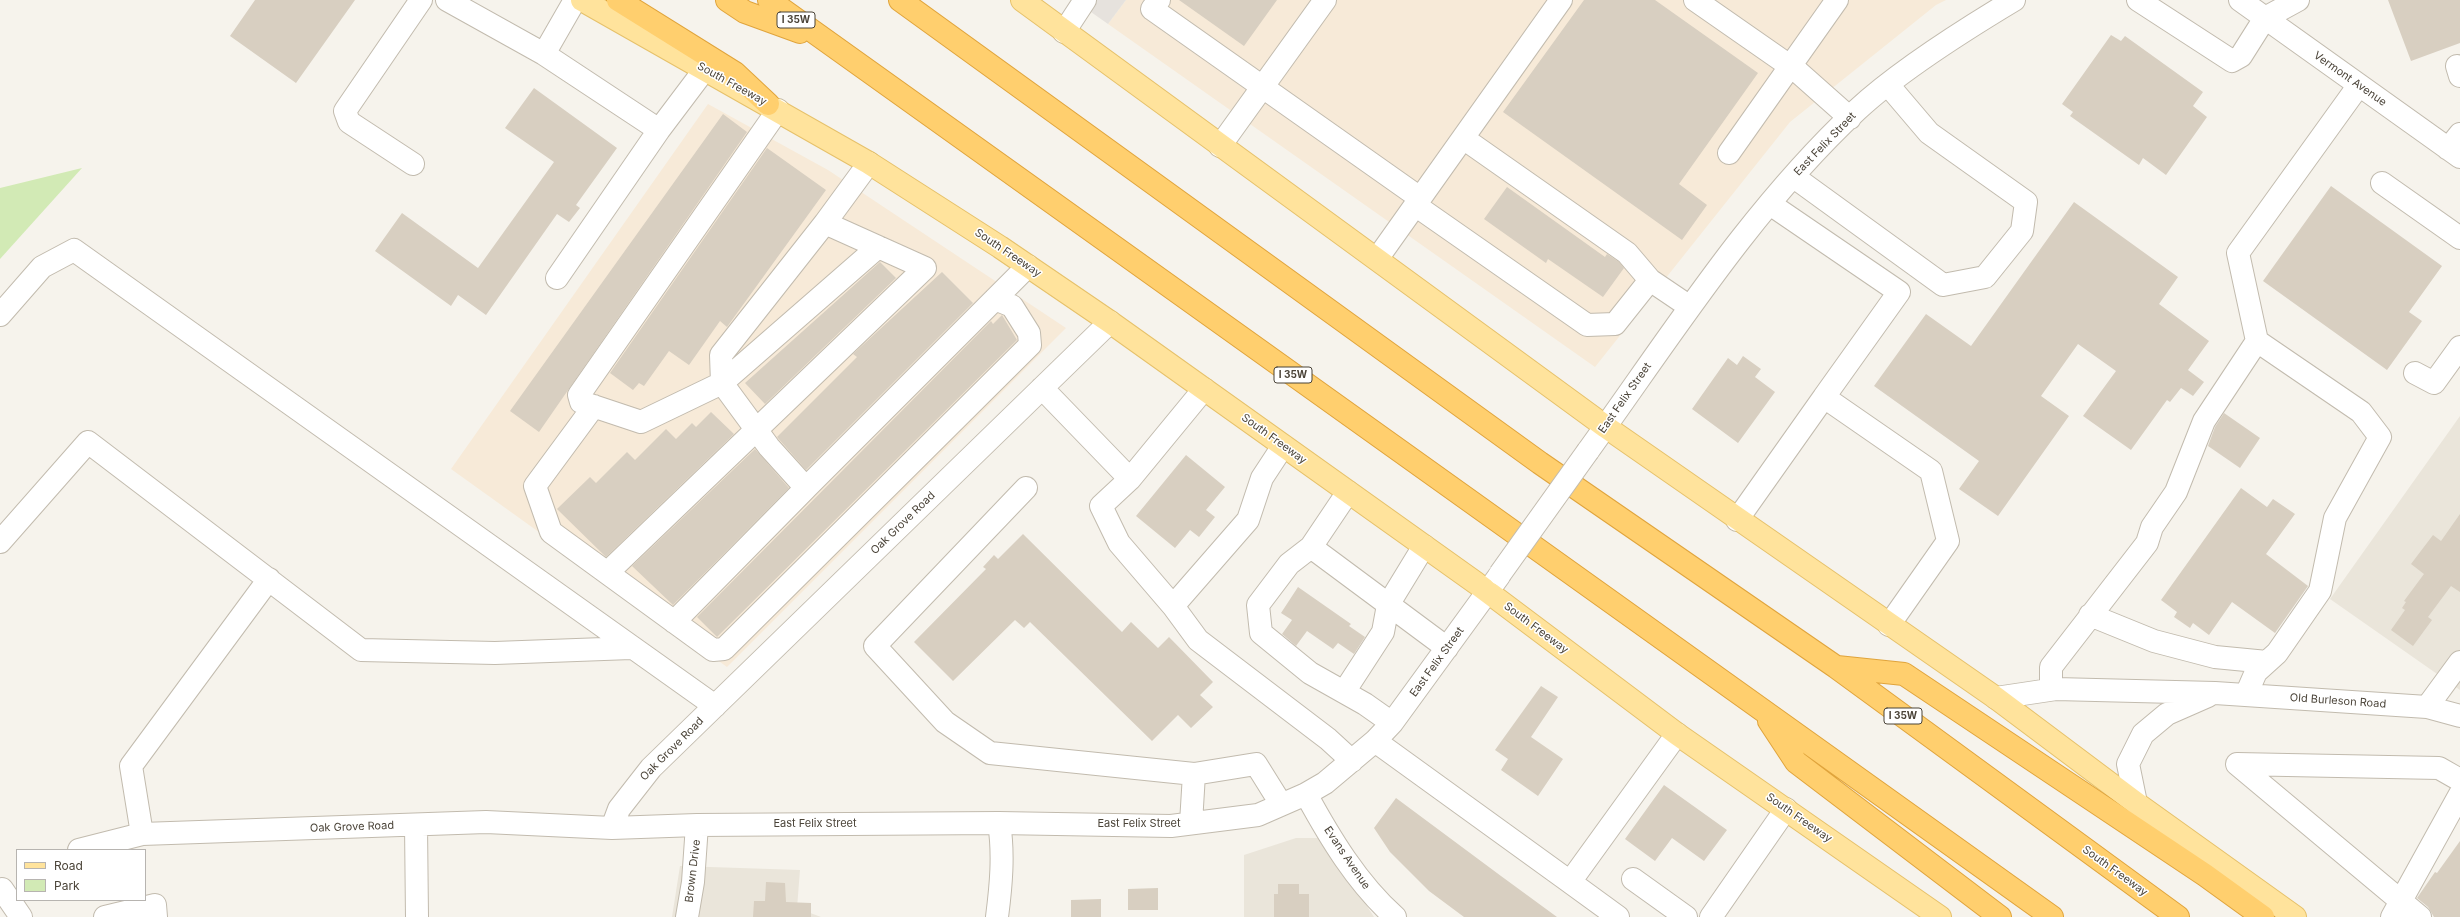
<!DOCTYPE html>
<html>
<head>
<meta charset="utf-8">
<style>
	body { margin:0 }
	#map { position:relative; width:2460px; height:917px; overflow:hidden; background:#f6f3ec; font-family:Inter,sans-serif }
	canvas { display:block }
	.legend { position:absolute; left:16px; top:849px; width:130px; height:52px; box-sizing:border-box; background:#fff; border:1px solid #b7b4b0; margin:0; padding:5px 7px; list-style:none; font-size:12px; color:#4b4439 }
	.legend li { display:flex; align-items:center; gap:8px; height:20px }
	.legend b { width:20px; border:1px solid #b7b4b0 }
</style>
</head>
<body>
<div id="map">
<canvas width="2460" height="917"></canvas>
<ul class="legend">
<li><b style="height:5px;background:#ffe39c"></b>Road</li>
<li><b style="height:11px;background:#d2eab5"></b>Park</li>
</ul>
</div>
<script>
const ctx = document.querySelector('canvas').getContext('2d');
ctx.lineJoin = 'round';
function fillPath(path, color) { ctx.fillStyle = color; ctx.fill(path, 'evenodd'); }
function trace(path, color, width, dash) { ctx.strokeStyle = color; ctx.lineWidth = width; ctx.lineCap = dash ? 'butt' : 'round'; ctx.setLineDash(dash || []); ctx.stroke(path); }
function label(font, color, halo, rows, align = 'center') {
  ctx.font = font + ' Inter,sans-serif'; ctx.lineWidth = 3; ctx.setLineDash([]); ctx.textBaseline = 'middle'; ctx.strokeStyle = halo; ctx.fillStyle = color; for (const [text, x, y, turn = 0] of rows) {
    ctx.save(); ctx.translate(x, y); ctx.rotate((+turn || 0) * Math.PI / 180); ctx.textAlign = isNaN(turn) ? turn : align; if (halo) ctx.strokeText(text, 0, 0); ctx.fillText(text, 0, 0); ctx.restore();
  }
}
const residential = new Path2D(`
	M2460,416V690L2330,599Z
	M1296,838H1323L1374,917H1244V855Z
	M680,866L800,870L797,908L821,917H672Z`);
const commercial = new Path2D(`
	M1126,0H1946L1936,5L1790,122L1595,367L1108,24Z
	M708,104L828,170L1066,328L727,667L451,469Z`);
const industrial = new Path2D(`
	M1074,0H1126L1108,24Z`);
const green = new Path2D(`
	M82,168L0,259V188Z`);
const building = new Path2D(`
	M255,0H355L296,83L230,36Z
	M1179,0H1277L1244,46Z
	M1584,0H1655L1758,73L1679,184L1707,205L1682,240L1503,112Z
	M2388,0H2460V43L2411,61Z
	M2111,35L2121,41L2125,36L2203,92L2193,106L2207,117L2166,175L2143,158L2139,165L2070,116L2073,112L2062,104Z
	M534,88L617,148L576,205L580,208L569,222L557,214L486,315L458,295L451,306L375,251L402,213L478,268L554,162L505,128Z
	M723,114L747,132L539,432L510,411Z
	M767,148L826,190L727,327L720,321L689,365L669,351L644,386L639,383L633,390L610,373Z
	M2331,186L2442,266L2409,312L2422,321L2387,370L2263,281Z
	M1507,187L1605,257L1607,254L1619,262L1624,268L1603,297L1548,259L1546,263L1484,219Z
	M2074,202L2178,277L2159,304L2209,341L2188,370L2204,382L2193,396L2181,388L2170,402L2167,400L2131,450L2083,416L2116,371L2078,344L2041,396L2069,416L1998,516L1959,489L1979,461L1874,386L1926,314L1971,346Z
	M880,262L896,278L765,404L745,383Z
	M942,272L973,303L806,470L777,437L857,357L853,354Z
	M1002,315L1017,340L717,637L697,617L991,321L993,324Z
	M1743,356L1761,369L1755,377L1775,392L1738,443L1692,409L1728,358L1737,365Z
	M711,412L734,434L606,557L557,509L590,477L596,483L627,452L635,460L666,429L676,439L692,423L696,427Z
	M2224,413L2260,438L2240,468L2208,446L2215,427Z
	M755,449L789,488L673,605L632,566Z
	M1186,455L1225,487L1206,510L1215,517L1199,537L1190,530L1175,548L1136,516Z
	M2241,488L2267,507L2273,499L2295,514L2266,554L2308,586L2275,633L2232,602L2209,635L2193,623L2190,628L2174,617L2177,612L2161,600Z
	M2460,514V592L2451,586L2428,617L2432,620L2413,646L2391,630L2405,610L2402,608L2406,602L2404,601L2424,574L2411,564L2433,535L2441,541Z
	M1023,534L1122,632L1131,622L1158,648L1169,637L1213,682L1200,695L1213,707L1191,728L1178,715L1152,741L1030,622L1024,628L1015,620L953,681L914,642L986,569L983,567L994,555L998,559Z
	M1298,587L1351,624L1349,626L1365,637L1354,654L1338,643L1333,649L1307,631L1296,646L1282,634L1292,620L1281,613Z
	M1541,686L1558,697L1531,737L1563,759L1538,796L1501,770L1508,759L1495,750Z
	M1664,785L1727,830L1704,861L1672,838L1655,861L1625,839Z
	M1396,798L1501,876L1557,917H1464L1429,891L1390,852L1374,828Z
	M2460,841V917H2434L2428,907L2417,898L2435,872L2437,873Z
	M766,882L785,883L786,902L811,903V917H753L754,901H765Z
	M1278,884H1299V894H1309V917H1274V894H1278Z
	M1158,888V910H1128V889Z
	M1101,899V917H1071V900Z`);
const minor = new Path2D(`
	M447,0L544,54
	M1159,0L1152,9L1420,198
	M1695,0L1797,71L1850,118
	M2138,0L2232,61L2241,56L2265,18L2298,0
	M2240,0L2460,157
	M1064,32L1085,0
	M2457,66L2460,76
	M778,110L579,395L581,402L641,422L722,383L769,447L806,488L1028,266
	M659,130L705,69
	M1463,138L1627,253L1650,280L1690,307
	M1220,146L1325,0
	M2448,149L2460,134
	M1729,153L1837,0
	M413,164L349,122L345,111L421,0
	M1794,177L1943,285L1985,277L2022,231L2026,202L1929,133L1889,86
	M2382,183L2460,238
	M1770,204L1899,292L1824,397L1931,471L1948,541L1889,625
	M1415,205L1587,325L1615,324L1650,280
	M825,223L869,163
	M1377,259L1561,0
	M557,278L659,130L544,54L575,0
	M0,315L42,267L74,250L715,706
	M2415,373L2434,383L2460,347
	M1042,388L1130,479L1204,389
	M594,406L535,486L551,532L713,650L724,649L1030,345L1029,333L1012,306L995,299
	M1588,451C1673,333 1751,209 1857,110C1900,70 1964,30 2014,0
	M1130,479L1101,506L1119,543L1173,606L1248,520L1262,478L1283,446
	M1026,488L875,646L945,722L990,753L1194,774
	M1348,492L1311,547L1289,564L1258,605L1261,633L1310,673L1365,704L1392,723
	M1737,520L1824,397
	M0,542L88,442L361,650L495,653L631,648
	M1311,547L1447,648
	M607,573L925,268L825,223L721,355L722,383L878,247
	M1173,606L1198,640L1328,739L1352,761
	M2090,615L2154,641L2215,657L2267,662
	M674,622L806,488
	M2051,689V667L2147,543L2152,527L2176,492L2204,421L2257,341L2238,253L2359,85
	M1344,692L1383,632L1388,605L1424,546
	M2246,695L2256,672L2277,653L2320,591L2335,518L2380,437L2361,412L2257,341
	M1996,698L2056,689L2215,693L2427,707L2460,716
	M2427,707L2460,662
	M1375,741L1570,882
	M1306,794C1330,838 1357,883 1395,917
	M2136,803L2128,764L2143,734L2167,714L2208,696
	M1191,823L1194,774L1256,764L1281,804
	M416,825L417,917
	M612,828L619,809L651,768L1110,322
	M142,834L131,766L269,579
	M79,850L142,834L486,822L612,828L697,825L999,823L1171,826L1258,815L1306,794L1325,783L1375,741L1392,723L1499,576
	M1633,879L1686,917
	M2,889L21,917
	M105,917L155,905L156,917
	M687,917L693,882L697,825
	M997,917C1001,886 1004,854 999,823
	M1618,917L1570,882L1677,734
	M1711,917L1786,809
	M2392,917L2460,794
	M2420,917L2237,764L2439,768L2460,780`);
const major = new Path2D(`
	M582,0L869,163L1000,247L1110,322L1476,583L1677,734L1940,917
	M1022,0L1606,427L1996,698L2136,803L2295,917`);
const highway = new Path2D(`
	M618,0L735,73L768,104
	M727,0L745,12L800,32
	M769,0L2052,917
	M900,0L1540,463L1836,667L2178,917
	M1837,667L1904,674L2205,875L2263,917
	M1769,721L1796,762L2000,917`);
const minorBridge = new Path2D(`
	M1500,574L1588,451`);
const shields = [
	[796,20,38],
	[1293,375,38],
	[1903,716,38]
];
const shieldNames = [
	["I 35W",796,20],
	["I 35W",1293,375],
	["I 35W",1903,716]
];
const streetNames = [
	["Vermont Avenue",2350,79,35],
	["South Freeway",732,84,29],
	["East Felix Street",1825,144,-46],
	["South Freeway",1008,253,34],
	["East Felix Street",1625,398,-55],
	["South Freeway",1274,439,36],
	["Oak Grove Road",903,523,-44],
	["South Freeway",1536,628,37],
	["East Felix Street",1437,662,-54],
	["Old Burleson Road",2338,701,4],
	["Oak Grove Road",672,749,-45],
	["South Freeway",1799,818,35],
	["East Felix Street",815,824],
	["East Felix Street",1139,824],
	["Oak Grove Road",352,827,-2],
	["Evans Avenue",1347,858,56],
	["Brown Drive",693,871,-83],
	["South Freeway",2115,871,36]
];
fillPath(residential, '#eae5da');
fillPath(commercial, '#f7ead8');
fillPath(industrial, '#e6e2dd');
fillPath(green, '#d2eab5');
fillPath(building, '#d8cfc1');
trace(minor, '#c2bbae', 24);
trace(major, '#e6c16a', 24);
trace(highway, '#e0a43c', 24);
trace(minor, '#fff', 22);
trace(major, '#ffe39c', 22);
trace(highway, '#ffcf6e', 22);
trace(minorBridge, '#c2bbae', 24, []);
trace(minorBridge, '#fff', 22);
for (const [x, y, w] of shields) { const box = new Path2D(); box.roundRect(x - w / 2, y - 8, w, 16, 3); ctx.fillStyle = '#fff'; ctx.fill(box); trace(box, '#4b4439', 1); }
label('bold 10px', '#4b4439', null, shieldNames);
label('11px', '#4b4439', '#fff', streetNames);
</script>
</body>
</html>
